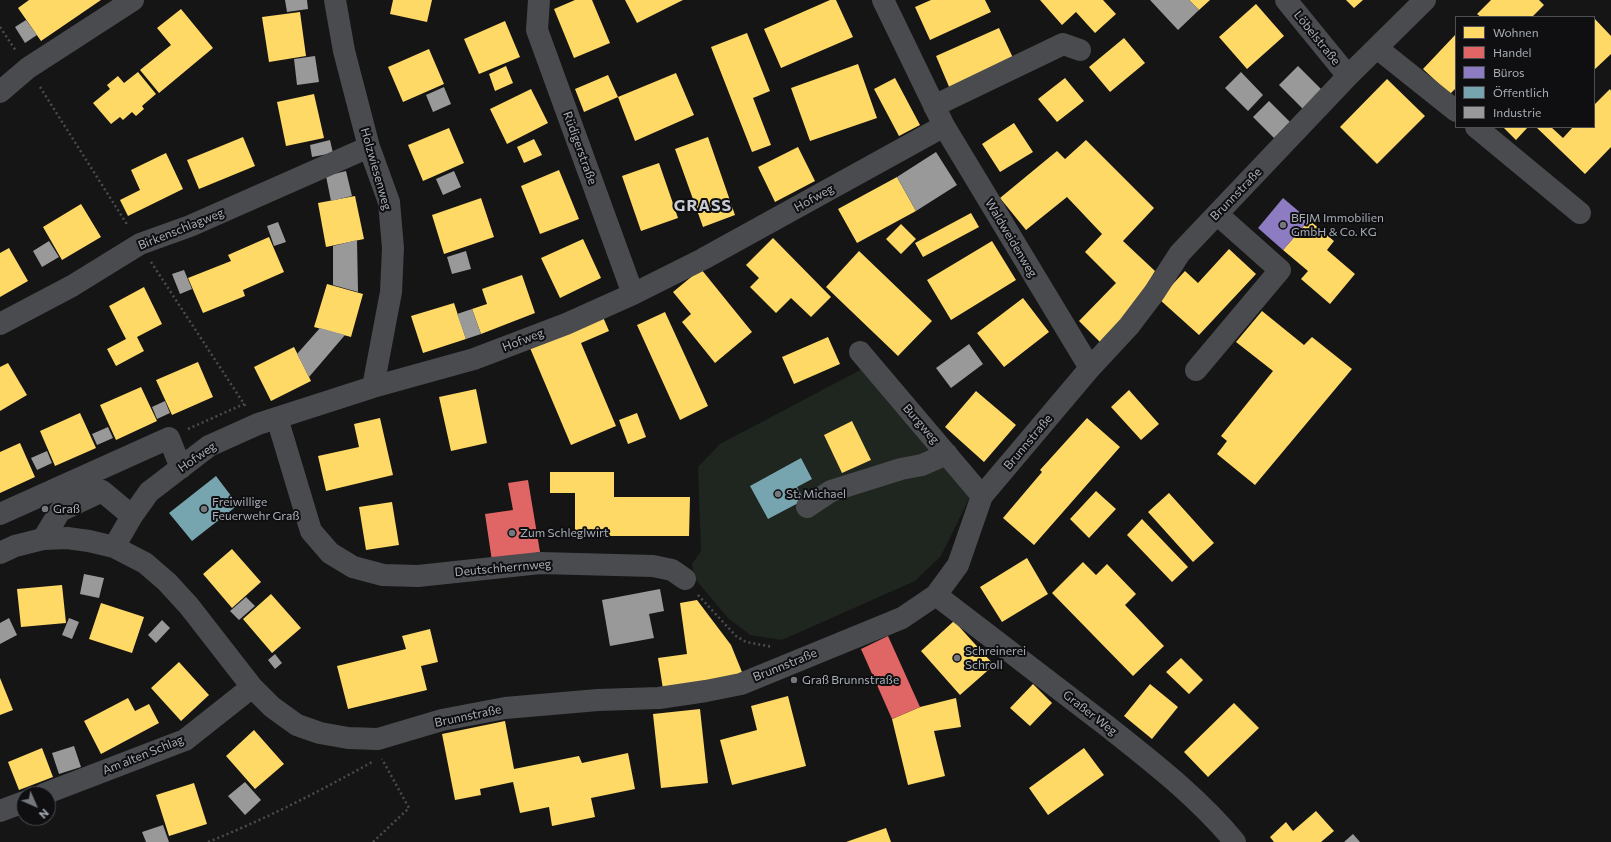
<!DOCTYPE html>
<html>
<head>
<meta charset="utf-8">
<style>
	body { margin:0 }
	#map { position:relative; width:1611px; height:842px; overflow:hidden; background:#151515; font-family:Commissioner,sans-serif }
	canvas { display:block }
	.legend { position:absolute; left:1455px; top:16px; width:140px; height:112px; box-sizing:border-box; background:#0f0f11; border:1px solid #4c4e53; margin:0; padding:5px 7px; list-style:none; font-size:12px; color:#a7adb5 }
	.legend li { display:flex; align-items:center; gap:8px; height:20px }
	.legend b { width:20px; border:1px solid #4c4e53 }
	.north { position:absolute; left:16px; top:786px; width:40px; height:40px; box-sizing:border-box; background:#0f0f11; border:1px solid #4c4e53; border-radius:50%; rotate:135deg; font-size:11px; font-weight:700; line-height:16px; text-align:center; color:#a7adb5 }
	.north::after { content:''; display:block; margin:auto; width:14px; height:18px; background:#74787d; clip-path:polygon(50% 0,100% 100%,50% 72%,0 100%) }
</style>
</head>
<body>
<div id="map">
<canvas width="1611" height="842"></canvas>
<ul class="legend">
<li><b style="height:11px;background:#ffd966"></b>Wohnen</li>
<li><b style="height:11px;background:#e06666"></b>Handel</li>
<li><b style="height:11px;background:#8e7cc3"></b>Büros</li>
<li><b style="height:11px;background:#76a5af"></b>Öffentlich</li>
<li><b style="height:11px;background:#999"></b>Industrie</li>
</ul>
<div class="north">N</div>
</div>
<script>
const ctx = document.querySelector('canvas').getContext('2d');
ctx.lineJoin = 'round';
function fillPath(path, color) { ctx.fillStyle = color; ctx.fill(path, 'evenodd'); }
function trace(path, color, width, dash) { ctx.strokeStyle = color; ctx.lineWidth = width; ctx.lineCap = dash ? 'butt' : 'round'; ctx.setLineDash(dash || []); ctx.stroke(path); }
function label(font, color, halo, rows, align = 'center') {
  ctx.font = font + ' Commissioner,sans-serif'; ctx.lineWidth = 4; ctx.setLineDash([]); ctx.textBaseline = 'middle'; ctx.strokeStyle = halo; ctx.fillStyle = color; for (const [text, x, y, turn = 0] of rows) {
    ctx.save(); ctx.translate(x, y); ctx.rotate((+turn || 0) * Math.PI / 180); ctx.textAlign = isNaN(turn) ? turn : align; if (halo) ctx.strokeText(text, 0, 0); ctx.fillText(text, 0, 0); ctx.restore();
  }
}
const green = new Path2D(`
	M864,368L971,495L941,556L915,581L782,640L750,635L728,618L695,579L692,564L701,551L698,467L720,444Z`);
const homes = new Path2D(`
	M29,0H101L41,41L18,8Z
	M393,0H432L427,22L390,14Z
	M575,0H592L610,43L574,58L554,9Z
	M625,0H683L637,23Z
	M830,0H836L853,37L781,68L764,29Z
	M931,0H985L991,12L930,40L915,7Z
	M1040,0H1103L1116,14L1095,33L1076,12L1062,25Z
	M1189,0H1210L1199,10Z
	M1346,0H1363L1354,8Z
	M1491,0H1539L1544,5L1532,17H1481L1477,14Z
	M1256,4L1284,36L1247,69L1219,37Z
	M181,9L213,48L159,93L140,70L171,45L157,28Z
	M300,12L306,56L269,62L262,17Z
	M1594,18L1611,36V54L1594,70Z
	M505,21L520,57L479,74L464,39Z
	M999,28L1014,60L950,89L936,56Z
	M747,33L770,91L753,98L771,145L752,152L711,47Z
	M1456,34V88L1450,94L1423,69Z
	M1124,38L1145,63L1110,92L1089,67Z
	M429,49L444,84L403,102L388,67Z
	M858,64L877,118L810,141L791,88Z
	M506,66L513,83L495,91L489,74Z
	M138,72L156,94L142,106L144,109L136,116L132,112L123,120L120,117L111,124L93,103L110,89L107,85L118,76L124,83Z
	M676,73L694,115L635,141L618,97Z
	M608,75L618,97L584,112L575,89Z
	M895,78L920,125L899,136L874,89Z
	M1065,78L1084,101L1057,122L1038,99Z
	M1387,79L1425,116L1377,164L1340,127Z
	M531,89L548,123L507,144L490,109Z
	M1610,89L1611,91V147L1585,174L1536,127H1551L1563,138L1573,127H1594V105Z
	M314,94L324,138L286,146L277,102Z
	M1014,123L1033,152L1000,172L982,144Z
	M1503,127H1528L1516,140Z
	M449,128L464,163L423,181L408,145Z
	M243,137L255,166L199,189L187,160Z
	M708,137L735,215L703,227L675,149Z
	M534,139L542,155L524,163L517,147Z
	M1086,140L1154,208L1123,241L1155,271L1136,304L1100,342L1079,321L1116,283L1085,252L1102,234L1067,197L1026,230L1000,198L1057,151L1065,159Z
	M798,147L815,181L775,202L758,167Z
	M166,153L183,189L128,216L120,200L140,190L131,170Z
	M659,163L678,218L641,231L622,176Z
	M559,170L579,219L540,234L521,186Z
	M897,177L916,211L857,243L838,209Z
	M355,196L364,239L326,247L318,203Z
	M481,198L494,237L444,254L432,215Z
	M81,204L101,237L62,260L43,227Z
	M971,213L979,227L923,257L915,243Z
	M1309,220L1334,241L1327,250L1355,274L1330,304L1301,279L1308,271L1283,250Z
	M901,224L916,239L901,254L886,239Z
	M269,237L284,272L243,290L245,296L203,313L188,278L231,261L228,255Z
	M773,238L831,297L811,317L791,298L776,313L750,287L759,278L746,265Z
	M583,239L601,278L560,298L541,258Z
	M992,241L1016,280L951,320L927,280Z
	M9,248L28,281L0,297V253Z
	M1229,249L1256,274L1199,335L1159,299L1185,271L1198,283Z
	M859,251L932,321L898,356L826,287Z
	M701,269L752,332L715,363L682,322L691,314L673,292Z
	M522,275L535,313L481,334L472,309L487,304L482,289Z
	M327,284L363,294L351,337L314,327Z
	M144,287L162,324L137,337L144,351L116,366L107,349L126,339L109,306Z
	M1023,298L1049,332L1004,367L977,333Z
	M454,303L466,339L423,353L411,316Z
	M1262,311L1304,345L1312,337L1352,369L1255,485L1217,454L1227,441L1221,436L1273,371L1236,342Z
	M665,312L708,406L680,420L637,325Z
	M603,317L609,331L581,343L616,426L571,445L530,348Z
	M828,337L840,364L794,384L782,357Z
	M294,347L311,381L271,401L254,367Z
	M198,362L213,397L172,415L156,380Z
	M8,363L27,395L0,411V367Z
	M141,387L157,421L116,440L100,405Z
	M476,389L487,443L451,451L439,397Z
	M1129,390L1159,424L1141,440L1111,407Z
	M976,391L1016,425L984,462L945,427Z
	M80,413L96,448L55,466L40,431Z
	M637,413L646,437L628,444L619,420Z
	M380,418L393,475L326,491L318,456L359,447L354,424Z
	M1087,418L1120,447L1034,545L1003,518L1042,472L1040,470Z
	M852,421L871,460L842,473L824,435Z
	M20,443L35,477L0,493V452Z
	M550,472H614V497H690L689,536H575V493H550Z
	M1096,491L1116,509L1089,538L1070,519Z
	M1169,493L1214,543L1193,562L1148,512Z
	M392,502L399,545L366,550L359,507Z
	M1142,519L1188,567L1172,582L1127,535Z
	M232,549L261,582L232,608L203,574Z
	M1027,558L1048,594L1002,622L980,587Z
	M1083,562L1096,575L1107,564L1136,594L1125,605L1164,646L1133,676L1052,593Z
	M62,585L66,623L21,627L17,589Z
	M271,594L301,628L272,653L243,619Z
	M697,600L731,645L744,677L663,689L658,658L687,654L680,603Z
	M101,603L144,617L132,653L89,639Z
	M954,621L994,665L960,695L921,651Z
	M430,629L438,662L421,666L427,690L348,709L337,666L406,649L402,636Z
	M1181,658L1203,680L1189,694L1166,672Z
	M179,662L209,695L181,721L151,688Z
	M0,678L13,710L0,715Z
	M1033,684L1052,703L1030,726L1010,708Z
	M1150,684L1178,707L1152,739L1124,716Z
	M788,696L806,766L732,785L720,740L757,730L751,706Z
	M128,698L135,711L149,704L159,723L101,754L84,721Z
	M956,698L961,727L934,731L945,776L908,785L892,719L920,707Z
	M1234,703L1259,728L1208,777L1184,752Z
	M700,709L708,783L661,788L653,714Z
	M505,721L514,769L579,756L582,763L628,753L635,789L591,798L595,817L552,826L549,807L520,813L513,782L480,789L481,795L455,800L442,734Z
	M254,730L284,764L255,789L226,756Z
	M42,748L53,777L19,790L8,762Z
	M1084,748L1104,775L1048,815L1029,788Z
	M194,783L207,824L169,836L156,795Z
	M1316,811L1334,831L1321,842H1274L1270,837L1286,822L1293,831Z
	M886,828L891,842H846Z`);
const shops = new Path2D(`
	M528,480L540,552L492,561L485,514L513,510L508,483Z
	M888,636L920,707L892,719L861,649Z`);
const offices = new Path2D(`
	M1283,198L1309,220L1283,250L1258,228Z`);
const public = new Path2D(`
	M801,458L812,479L797,487L804,500L768,519L750,486Z
	M216,476L238,505L192,541L169,513Z`);
const industry = new Path2D(`
	M285,0H307L308,9L287,12Z
	M1150,0H1189L1199,10L1178,30Z
	M26,20L37,35L25,43L15,27Z
	M315,56L319,82L297,85L294,59Z
	M1298,66L1322,90L1303,109L1279,85Z
	M1241,72L1263,95L1248,111L1225,88Z
	M444,87L451,104L433,112L426,95Z
	M1269,101L1290,122L1274,138L1253,117Z
	M330,140L333,153L312,157L310,145Z
	M936,152L957,185L916,211L897,177Z
	M346,171L352,196L331,201L326,176Z
	M454,171L461,187L443,195L436,179Z
	M278,222L286,242L274,246L267,226Z
	M357,240L358,292L333,285V246Z
	M49,241L59,257L42,267L33,251Z
	M466,251L471,269L452,274L447,257Z
	M184,270L192,289L180,294L172,274Z
	M472,309L481,334L466,339L457,314Z
	M320,328L345,335L309,377L297,354Z
	M969,344L983,364L951,388L936,368Z
	M165,401L170,413L157,419L152,407Z
	M108,427L113,438L97,445L92,434Z
	M47,451L52,463L37,470L31,458Z
	M84,574L104,578L99,598L80,594Z
	M660,589L664,611L649,614L654,638L610,646L602,600Z
	M246,597L255,606L239,620L230,611Z
	M9,618L17,635L0,644V623Z
	M69,618L79,622L72,639L62,635Z
	M162,620L170,628L156,643L148,635Z
	M275,654L282,663L275,669L268,660Z
	M74,746L81,767L59,774L52,753Z
	M245,782L261,800L245,815L228,796Z
	M163,825L169,842H146L142,832Z
	M1353,834L1360,842H1344Z`);
const path = new Path2D(`
	M0,27L16,51
	M40,87L128,226
	M151,262L246,407
	M188,429L244,404
	M698,595L736,636L746,642L773,647
	M208,842C266,819 320,791 374,761
	M373,842L409,808L382,759`);
const minor = new Path2D(`
	M335,0L344,51L369,147L389,202L393,248L391,292L373,387
	M539,0L537,30L633,294
	M883,0L944,126L1090,368
	M1286,0L1348,76
	M1377,48L1456,111
	M0,92L28,68L133,0
	M934,106L1063,44L1080,50
	M1476,127L1580,213
	M0,324L72,286L140,244L190,226L369,147
	M860,352L982,496
	M1196,370L1280,270L1217,214
	M277,418L311,531L330,553L353,567L383,575L418,576L540,563L653,566L672,570L685,579
	M807,507L831,491L901,469L922,465L947,454
	M0,514L169,438L181,468
	M43,539L60,511L102,491L132,516
	M114,547L132,516L149,492L209,446L258,424L373,387L474,359L566,324L633,294L703,259L944,126
	M0,553L15,546L43,539L67,538L89,541L114,547L145,563L167,582L189,606L252,687L272,707L297,725L320,733L348,738L378,739L442,720L505,708L598,700L659,698L706,691L741,684L902,618L936,595L958,565L982,496L1090,368L1129,326L1154,293L1180,253L1348,76L1425,0
	M936,595C993,638 1050,682 1107,726C1152,762 1198,797 1235,842
	M44,794L185,740L252,687
	M0,811L24,802`);
const markers = [
	[1283,225,4,"#74787d"],
	[778,494,4,"#74787d"],
	[45,509,4,"#74787d"],
	[204,509,4,"#74787d"],
	[512,533,4,"#74787d"],
	[957,658,4,"#74787d"],
	[794,680,4,"#74787d"]
];
const streetNames = [
	["Löbelstraße",1317,38,51],
	["Rüdigerstraße",580,148,70],
	["Holzwiesenweg",376,169,74],
	["Brunnstraße",1236,194,-46],
	["Hofweg",814,198,-29],
	["Birkenschlagweg",181,229,-22],
	["Waldweidenweg",1011,238,59],
	["Hofweg",523,340,-21],
	["Burgweg",921,424,49],
	["Brunnstraße",1028,442,-50],
	["Hofweg",197,457,-35],
	["Deutschherrnweg",503,568,-5],
	["Brunnstraße",785,665,-22],
	["Graßer Weg",1090,713,38],
	["Brunnstraße",468,716,-12],
	["Am alten Schlag",143,755,-22]
];
const poiNames = [
	["BFJM Immobilien",1291,218],
	["GmbH & Co. KG",1291,232],
	["St. Michael",786,494],
	["Freiwillige",212,502],
	["Feuerwehr Graß",212,516],
	["Graß",53,509],
	["Zum Schleglwirt",520,533],
	["Schreinerei",965,651],
	["Schroll",965,665],
	["Graß Brunnstraße",802,680]
];
const districtNames = [
	["GRASS",703,206]
];
fillPath(green, '#1f251f');
fillPath(homes, '#ffd966');
fillPath(shops, '#e06666');
fillPath(offices, '#8e7cc3');
fillPath(public, '#76a5af');
fillPath(industry, '#999');
trace(path, '#4b4c4f', 2.5, [2, 3]);
trace(minor, '#494b4e', 22);
for (const [x, y, r, color] of markers) { const dot = new Path2D(); dot.arc(x, y, r, 0, 2 * Math.PI); ctx.fillStyle = color; ctx.fill(dot); trace(dot, '#0f0f11', 1.5); }
label('12px', '#a7adb5', '#0f0f11', streetNames);
label('12px', '#a7adb5', '#0f0f11', poiNames, 'left');
ctx.letterSpacing = '1px';
label('bold 16px', '#c8cbd1', '#0f0f11', districtNames);
ctx.letterSpacing = '0px';
</script>
</body>
</html>
